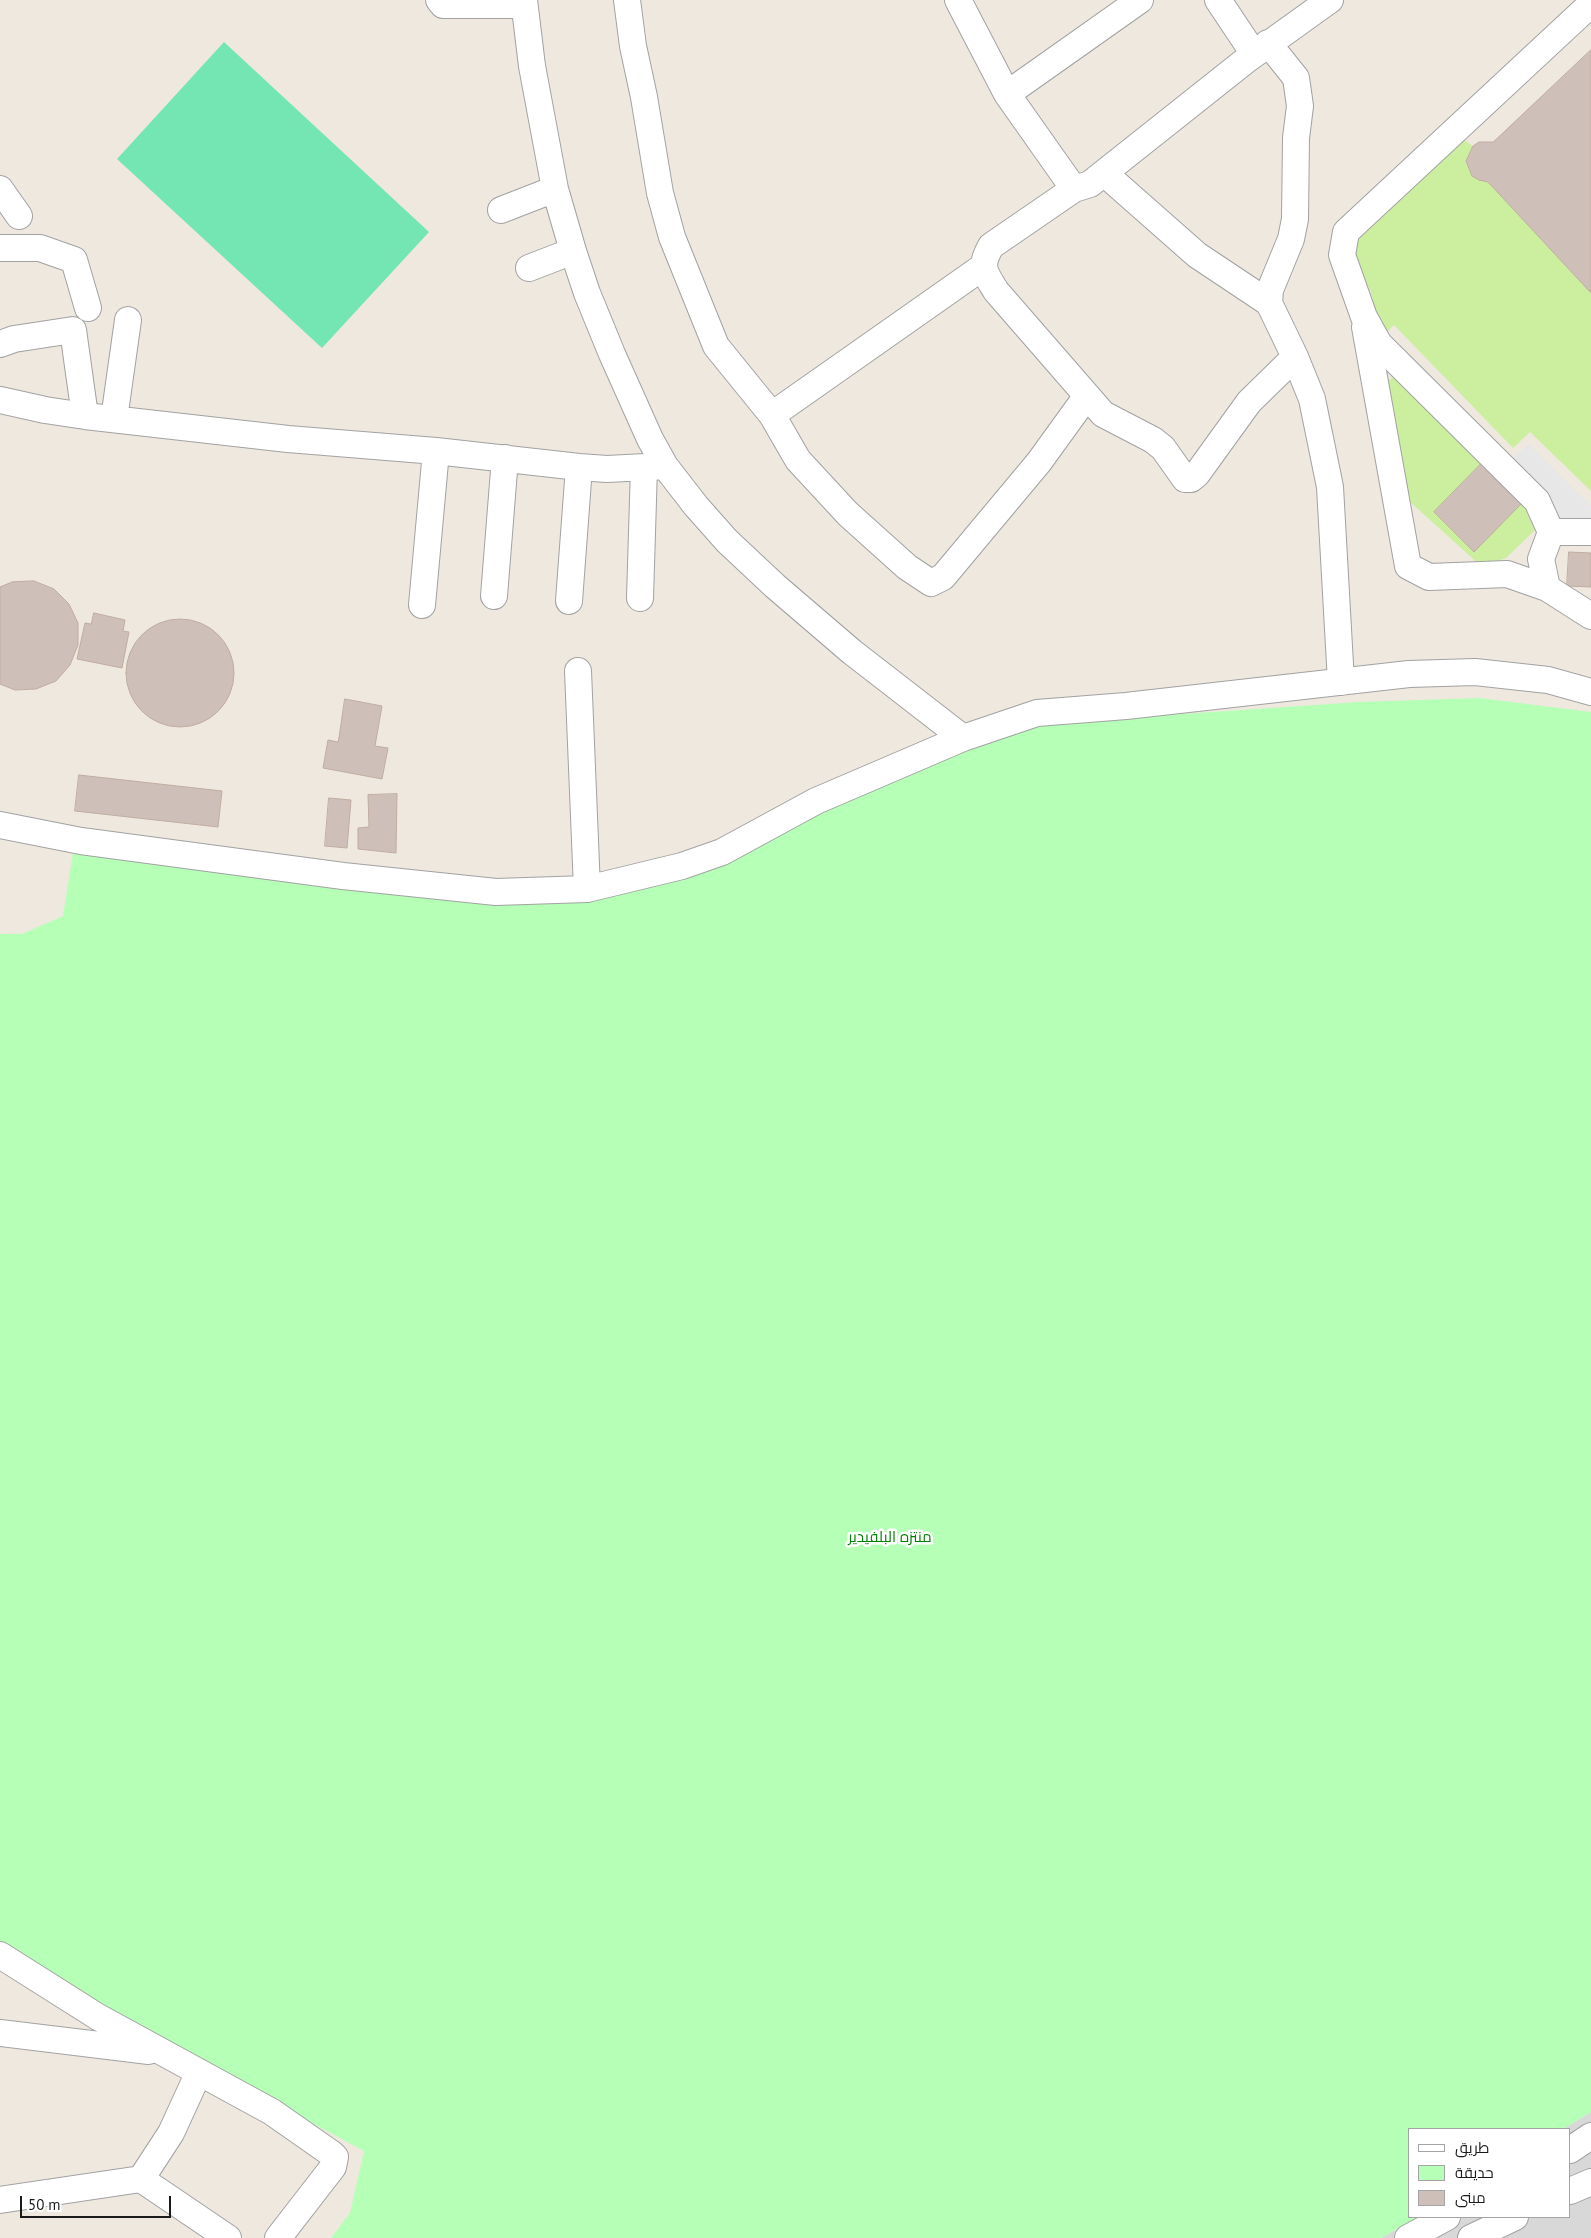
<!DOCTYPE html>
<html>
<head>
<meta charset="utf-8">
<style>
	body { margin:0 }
	#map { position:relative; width:1591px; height:2238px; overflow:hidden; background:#eee8df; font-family:"PT Sans",Cairo,sans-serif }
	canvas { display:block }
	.legend { position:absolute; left:1408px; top:2128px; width:162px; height:90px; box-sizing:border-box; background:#fff; border:1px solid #a4a4a4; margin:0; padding:6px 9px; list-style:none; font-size:15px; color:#1b1b1b }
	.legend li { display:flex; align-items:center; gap:10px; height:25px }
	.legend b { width:25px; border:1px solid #a4a4a4 }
	.scale { position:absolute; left:20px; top:2196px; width:151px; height:22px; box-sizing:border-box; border:2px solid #1b1b1b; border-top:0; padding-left:6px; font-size:15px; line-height:18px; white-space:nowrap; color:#1b1b1b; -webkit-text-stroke:4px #fff; paint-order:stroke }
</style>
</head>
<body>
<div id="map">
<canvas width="1591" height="2238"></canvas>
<ul class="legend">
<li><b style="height:6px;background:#fff"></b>طريق</li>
<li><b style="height:14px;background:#b5ffb7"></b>حديقة</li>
<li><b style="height:14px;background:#cec0b8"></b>مبنى</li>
</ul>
<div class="scale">50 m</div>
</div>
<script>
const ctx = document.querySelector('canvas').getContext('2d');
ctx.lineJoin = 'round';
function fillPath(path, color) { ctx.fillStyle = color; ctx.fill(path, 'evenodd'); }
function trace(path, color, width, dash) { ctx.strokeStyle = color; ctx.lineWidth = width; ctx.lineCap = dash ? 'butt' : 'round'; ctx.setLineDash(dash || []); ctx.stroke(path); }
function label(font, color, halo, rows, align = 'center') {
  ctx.font = font + ' "PT Sans",Cairo,sans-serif'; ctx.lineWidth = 5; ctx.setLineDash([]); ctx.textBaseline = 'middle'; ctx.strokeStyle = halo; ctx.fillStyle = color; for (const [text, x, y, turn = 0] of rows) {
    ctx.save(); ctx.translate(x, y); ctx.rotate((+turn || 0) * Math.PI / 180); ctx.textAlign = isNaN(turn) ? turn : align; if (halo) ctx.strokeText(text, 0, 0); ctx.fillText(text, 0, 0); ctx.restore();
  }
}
const residential = new Path2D(`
	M1591,2112V2238H1381L1419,2217H1570V2129H1563Z`);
const grass = new Path2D(`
	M1464,140L1473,146L1466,161C1469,174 1475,180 1488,182L1591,293V491L1530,432L1513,448L1394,325L1384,335L1378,327L1371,292L1353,258L1356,242Z
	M1396,375L1522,503L1535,530L1506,558L1481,566L1408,500L1387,382Z`);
const park = new Path2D(`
	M1479,698L1591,712V2112L1563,2129H1410V2217H1419L1381,2238H331L350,2213L364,2151L103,2010L0,1945V934H22L63,916L74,847L582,893L1031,717L1094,720L1359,702Z`);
const pitch = new Path2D(`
	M224,42L429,232L322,348L117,159Z`);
const parking = new Path2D(`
	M1529,444L1591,506V527H1561L1507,463Z`);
const building = new Path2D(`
	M1591,50V293L1488,182L1479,180L1472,176L1466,161L1473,146L1479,142H1493Z
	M1482,463L1522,503L1474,552L1434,512Z
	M1569,552L1591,553V587L1567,586Z
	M34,581L54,589L69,604L78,623V645L70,665L56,681L36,689L15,690L0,684V587L12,582Z
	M94,613L125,620L123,631L129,632L122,668L77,659L85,623L91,624Z
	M126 673a54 54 0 1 1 108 0a54 54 0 1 1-108 0Z
	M345,699L382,706L375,746L388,748L382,779L323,768L328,740L338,742Z
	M79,775L222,791L218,827L75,811Z
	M397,794L396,853L358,849V828L369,827L368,795Z
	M329,798L351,800L347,848L325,846Z`);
const minor = new Path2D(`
	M439,0L443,5H524
	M627,0L633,46L644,97L660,193L672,237L716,346L772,415L798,460L848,514L907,567L931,583L943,577L1039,462L1086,397
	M958,0L1007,94L1074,189L1090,184L1245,61L1330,0
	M1218,0L1254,54
	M1268,43L1296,78L1300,106L1296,138L1295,219L1291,239L1270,290L1269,303L1295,357L1312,399L1330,487L1341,682
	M1007,94L1140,0
	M1104,173L1197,255L1269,303
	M0,189L19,216
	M1074,189L991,246C979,267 984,271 996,291L1103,414L1153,440L1163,448L1185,479H1191L1197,474L1249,402L1295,357
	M501,210L555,189
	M0,248H40L74,260L88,308
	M529,268L573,251
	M1365,327L1408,566L1429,577L1507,574L1547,588L1591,616
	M0,344L14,339L73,330L85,416
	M0,400L45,410L85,416L288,439L436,451L579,467L607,469L665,466
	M772,415L984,266
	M114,419L128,320
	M1551,532H1591
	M1547,588L1541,559L1551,532L1537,501L1379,344L1364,317L1342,255L1346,232L1591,4
	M494,596L505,458
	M640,598L644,467
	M569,601L579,467
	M422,605L436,451
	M578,671L587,889
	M963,738L1037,713L1126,706L1409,674L1475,672L1548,680L1591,692
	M0,825L81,841L343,876L496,892L587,889L682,866L722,852L816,801L963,738L852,652L775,586L727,541L696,506L665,466L650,439L612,354L587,293L573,251L555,189L532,66L524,0
	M0,1955L98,2017L272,2112L332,2154L335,2157L333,2167L278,2238
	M0,2033L149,2051
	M1570,2150L1591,2136
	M141,2179L228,2238
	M1570,2191L1591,2182
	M0,2200L141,2179L171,2133L199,2072
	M1408,2238L1447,2217
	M1471,2238L1515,2217`);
const parkNames = [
	["منتزه البلفيدير",890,1538]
];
fillPath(residential, '#d9d8d8');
fillPath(grass, '#cbef9e');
fillPath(park, '#b5ffb7');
fillPath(pitch, '#73e6b3');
fillPath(parking, '#e7e7e7');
fillPath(building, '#cec0b8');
trace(building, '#c1aca0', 1);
trace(minor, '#a2a2a2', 28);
trace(minor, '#fff', 26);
label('15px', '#008203', '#fff', parkNames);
</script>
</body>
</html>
